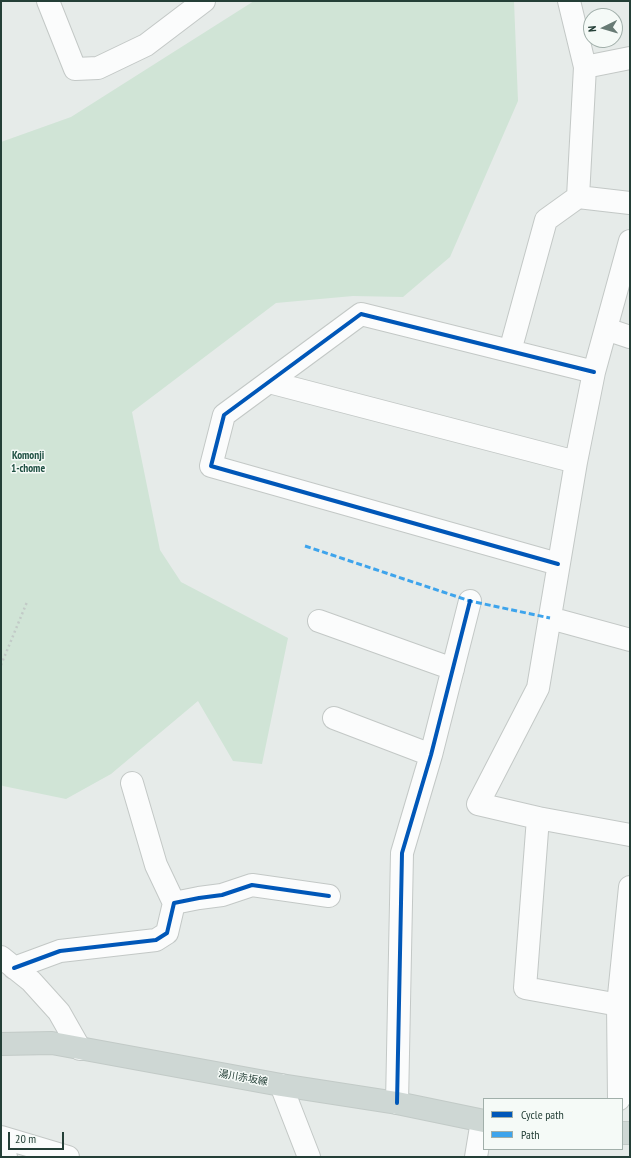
<!DOCTYPE html>
<html>
<head>
<meta charset="utf-8">
<style>
	body { margin:0 }
	#map { position:relative; width:631px; height:1158px; overflow:hidden; background:#e6ebe9; font-family:"PT Sans Narrow",sans-serif }
	canvas { display:block }
	.frame { position:absolute; inset:0; border:2px solid #243f37; pointer-events:none }
	.legend { position:absolute; left:483px; top:1098px; width:140px; height:52px; box-sizing:border-box; background:#f5faf7; border:1px solid #a1afaa; margin:0; padding:5px 7px; list-style:none; font-size:12px; color:#243f37 }
	.legend li { display:flex; align-items:center; gap:8px; height:20px }
	.legend b { width:20px; border:1px solid #a1afaa }
	.north { position:absolute; left:583px; top:8px; width:40px; height:40px; box-sizing:border-box; background:#f5faf7; border:1px solid #a1afaa; border-radius:50%; rotate:265deg; font-size:11px; font-weight:700; line-height:16px; text-align:center; color:#243f37 }
	.north::after { content:''; display:block; margin:auto; width:14px; height:18px; background:#687b75; clip-path:polygon(50% 0,100% 100%,50% 72%,0 100%) }
	.scale { position:absolute; left:8px; top:1132px; width:56px; height:18px; box-sizing:border-box; border:2px solid #243f37; border-top:0; padding-left:5px; font-size:12px; line-height:14px; white-space:nowrap; color:#243f37; -webkit-text-stroke:3px #f5faf7; paint-order:stroke }
</style>
</head>
<body>
<div id="map">
<canvas width="631" height="1158"></canvas>
<div class="frame"></div>
<ul class="legend">
<li><b style="height:5px;background:#0057b8"></b>Cycle path</li>
<li><b style="height:5px;background:#3ea4ec"></b>Path</li>
</ul>
<div class="north">N</div>
<div class="scale">20 m</div>
</div>
<script>
const ctx = document.querySelector('canvas').getContext('2d');
ctx.lineJoin = 'round';
function fillPath(path, color) { ctx.fillStyle = color; ctx.fill(path, 'evenodd'); }
function trace(path, color, width, dash) { ctx.strokeStyle = color; ctx.lineWidth = width; ctx.lineCap = dash ? 'butt' : 'round'; ctx.setLineDash(dash || []); ctx.stroke(path); }
function label(font, color, halo, rows, align = 'center') {
  ctx.font = font + ' "PT Sans Narrow","Noto Sans JP",sans-serif'; ctx.lineWidth = 3; ctx.setLineDash([]); ctx.textBaseline = 'middle'; ctx.strokeStyle = halo; ctx.fillStyle = color; for (const [text, x, y, turn = 0] of rows) {
    ctx.save(); ctx.translate(x, y); ctx.rotate((+turn || 0) * Math.PI / 180); ctx.textAlign = isNaN(turn) ? turn : align; if (halo) ctx.strokeText(text, 0, 0); ctx.fillText(text, 0, 0); ctx.restore();
  }
}
const green = new Path2D(`
	M254,1H514L518,101L450,257L403,297L353,296L276,303L132,412L160,550L181,582L288,638L262,764L233,761L198,701L111,774L66,799L3,786L1,785V142L71,117Z`);
const path = new Path2D(`
	M1,665L27,602`);
const minor = new Path2D(`
	M48,1L75,69L98,68L146,45L204,1
	M569,1L585,67L578,197L630,203
	M585,67L630,58
	M630,241L594,372L576,462L538,688L478,804L538,818L630,835
	M606,329L630,337
	M510,351L546,220L578,197
	M269,382L576,462
	M558,564L211,466L224,415L361,314L594,372
	M550,618L630,640
	M319,621L453,669
	M334,718L431,755
	M132,783L156,865L174,903
	M538,818L525,988L630,1007
	M1,957L31,981L59,1012L80,1049
	M14,968L60,951L156,940L167,933L174,903L199,898L222,895L252,885L329,896
	M281,1085L309,1157
	M619,1099L618,1005L630,887
	M397,1103L402,853L431,755L470,601
	M1,1137L68,1157
	M1,1156L6,1157
	M476,1157L482,1121`);
const major = new Path2D(`
	M1,1044L52,1043L281,1085L397,1103L484,1121
	M622,1133H630`);
const quiet = new Path2D(`
	M305,546L470,601L550,618`);
const cycleway = new Path2D(`
	M558,564L211,466L224,415L361,314L594,372
	M14,968L60,951L156,940L167,933L174,903L199,898L222,895L252,885L329,896
	M397,1103L402,853L431,755L470,601`);
const streetNames = [
	["湯川赤坂線",243,1078,10]
];
const neighbourhoodNames = [
	["Komonji",28,456],
	["1-chome",28,469]
];
fillPath(green, '#d0e4d6');
trace(minor, '#c3c8c6', 24);
trace(major, '#c2cac7', 24);
trace(path, '#c2cac7', 2.5, [2, 3]);
trace(minor, '#fbfcfc', 22);
trace(major, '#ced7d4', 22);
trace(quiet, '#3ea4ec', 3, [6, 3]);
trace(cycleway, '#0057b8', 4);
label('10px', '#243f37', '#f5faf7', streetNames);
label('bold 11px', '#205144', '#f5faf7', neighbourhoodNames);
</script>
</body>
</html>
